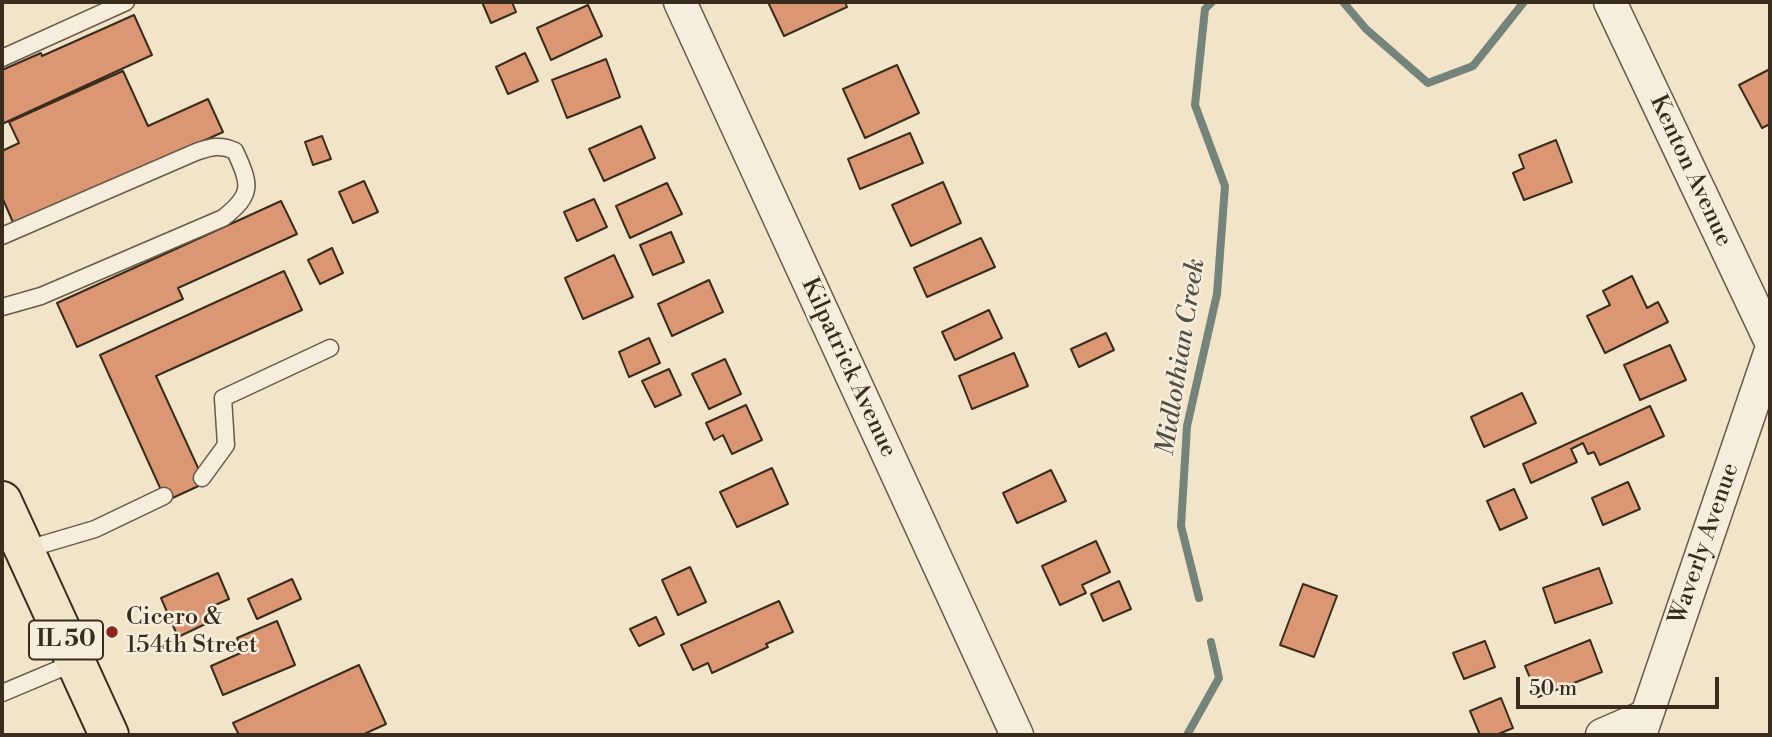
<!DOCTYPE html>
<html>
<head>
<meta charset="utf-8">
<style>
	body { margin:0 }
	#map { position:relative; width:1772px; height:737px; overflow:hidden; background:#f2e4c9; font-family:"Libre Bodoni",serif }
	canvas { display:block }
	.frame { position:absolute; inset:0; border:4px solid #392c1d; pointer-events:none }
	.scale { position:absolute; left:1516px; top:677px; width:203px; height:32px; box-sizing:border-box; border:4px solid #392c1d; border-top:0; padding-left:9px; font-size:21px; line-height:24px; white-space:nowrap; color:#392c1d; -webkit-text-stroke:5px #f7eddc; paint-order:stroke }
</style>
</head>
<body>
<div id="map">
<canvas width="1772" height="737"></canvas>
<div class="frame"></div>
<div class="scale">50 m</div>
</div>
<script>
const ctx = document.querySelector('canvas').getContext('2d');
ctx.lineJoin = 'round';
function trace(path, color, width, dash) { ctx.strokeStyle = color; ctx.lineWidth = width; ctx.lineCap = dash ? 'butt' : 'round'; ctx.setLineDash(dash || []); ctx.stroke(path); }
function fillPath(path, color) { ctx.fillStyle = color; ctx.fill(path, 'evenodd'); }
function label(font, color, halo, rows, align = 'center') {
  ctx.font = font + ' "Libre Bodoni",serif'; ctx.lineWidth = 5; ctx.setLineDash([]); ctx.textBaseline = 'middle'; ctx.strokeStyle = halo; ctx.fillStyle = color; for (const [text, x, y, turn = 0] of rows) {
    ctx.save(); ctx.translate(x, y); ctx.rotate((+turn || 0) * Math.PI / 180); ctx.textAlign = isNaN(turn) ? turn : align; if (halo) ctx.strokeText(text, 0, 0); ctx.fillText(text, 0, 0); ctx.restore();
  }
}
const stream = new Path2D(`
	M1343,2L1366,29L1428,83L1473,66L1524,2
	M1199,598L1181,526L1187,426L1217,294L1225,186L1195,105L1205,9L1212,2
	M1187,735L1219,678L1211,642`);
const building = new Path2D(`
	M482,2H512L516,12L491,23Z
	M768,2H845L847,7L784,36Z
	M588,5L602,36L551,60L537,28Z
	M134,15L152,55L2,124V70L41,53L42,56Z
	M525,53L538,81L508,94L496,67Z
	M606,59L620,97L567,118L552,80Z
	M897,65L919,113L865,138L843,89Z
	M1770,69V124L1762,128L1739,85Z
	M123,71L148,126L208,99L223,132L15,227L2,197V151L19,143L9,122Z
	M641,126L655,158L604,181L589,149Z
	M910,133L923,163L860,189L848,159Z
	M322,136L331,159L313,165L305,142Z
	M1556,140L1572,182L1524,200L1513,173L1524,168L1519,155Z
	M364,181L378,212L353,223L339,192Z
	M943,182L961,223L911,246L892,205Z
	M667,183L682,214L630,238L616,206Z
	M594,199L607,227L577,241L564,212Z
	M281,201L297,234L178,288L183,299L77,347L57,303Z
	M671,232L684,262L653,275L640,245Z
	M981,238L995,267L927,297L914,268Z
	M332,248L343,273L320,284L308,260Z
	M614,255L633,297L583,319L565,278Z
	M284,271L302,310L156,376L205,483L166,501L100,355Z
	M1632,276L1647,308L1658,302L1668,322L1605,353L1587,316L1610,305L1603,291Z
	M709,280L723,312L672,336L658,304Z
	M989,310L1002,338L955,360L942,332Z
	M1106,333L1114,350L1079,367L1071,349Z
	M649,338L660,363L629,377L619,352Z
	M1670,345L1686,380L1640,400L1624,365Z
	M1014,353L1028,386L972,409L959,376Z
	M725,359L741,394L709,409L692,374Z
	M669,369L681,395L655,407L642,381Z
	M1522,393L1536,423L1484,447L1471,417Z
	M746,405L762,440L732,454L723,435L714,440L706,423Z
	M1650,406L1664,436L1600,465L1594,452L1588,454L1583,443L1571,449L1577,462L1531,483L1523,464Z
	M772,468L788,504L737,527L720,492Z
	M1051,470L1066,501L1017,523L1003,493Z
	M1628,482L1640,509L1603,525L1592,498Z
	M1514,489L1527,518L1500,530L1487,501Z
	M1096,541L1110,572L1082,585L1086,593L1060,605L1042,566Z
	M690,567L706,602L678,615L662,580Z
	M1599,568L1612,603L1555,623L1543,588Z
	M218,573L229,599L213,606L218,618L178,637L161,598Z
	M292,579L301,599L257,619L248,599Z
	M1119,581L1131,609L1103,621L1091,594Z
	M1303,584L1337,596L1314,657L1280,645Z
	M779,601L793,632L766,644L768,647L712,673L708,663L693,670L681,645Z
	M656,617L664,634L639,646L630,629Z
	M277,621L295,665L223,695L211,666L243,652L237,638Z
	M1590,640L1602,672L1538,697L1525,666Z
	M1485,641L1495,667L1464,679L1453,653Z
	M359,665L386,724L362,735H239L233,723Z
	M1501,698L1513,728L1496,735H1480L1470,711Z`);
const lane = new Path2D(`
	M2,58L126,2
	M2,236L196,152C210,147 221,144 235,151C250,184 254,194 223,218L41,296L2,307
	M202,478L226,445L223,398L330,348
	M24,550L95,529L164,496
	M2,693L76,662`);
const street = new Path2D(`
	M680,2L1017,735
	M1610,2L1770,340
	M1602,735L1646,716
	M1640,735L1770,353`);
const primary = new Path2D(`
	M2,501L109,735`);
const markers = [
	[112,632,7,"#8f2418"]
];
const shields = [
	[66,640,74]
];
const shieldNames = [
	["IL 50",66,640]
];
const streetNames = [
	["Kenton Avenue",1690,171,65],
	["Kilpatrick Avenue",848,368,65],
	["Waverly Avenue",1705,544,-71]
];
const poiNames = [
	["Cicero &",126,618],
	["154th Street",126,646]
];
const waterNames = [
	["Midlothian Creek",1182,357,-81]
];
trace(stream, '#74847b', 8);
fillPath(building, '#db9773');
trace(building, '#392c1d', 2);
trace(lane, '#675a48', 19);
trace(street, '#675a48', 35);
trace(primary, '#392c1d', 42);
trace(lane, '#f7eddc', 16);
trace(street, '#f7eddc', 32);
trace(primary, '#f2e4c9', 38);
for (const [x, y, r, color] of markers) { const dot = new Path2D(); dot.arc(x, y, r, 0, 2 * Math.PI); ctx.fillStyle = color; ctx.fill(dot); trace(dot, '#f7eddc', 2.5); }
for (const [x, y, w] of shields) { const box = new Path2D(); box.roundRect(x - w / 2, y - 19.5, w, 39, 5); ctx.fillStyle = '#f7eddc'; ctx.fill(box); trace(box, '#392c1d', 2); }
label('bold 23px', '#392c1d', null, shieldNames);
label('24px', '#392c1d', '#f7eddc', streetNames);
label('24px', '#392c1d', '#f7eddc', poiNames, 'left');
label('italic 26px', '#525044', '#f7eddc', waterNames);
</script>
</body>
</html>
